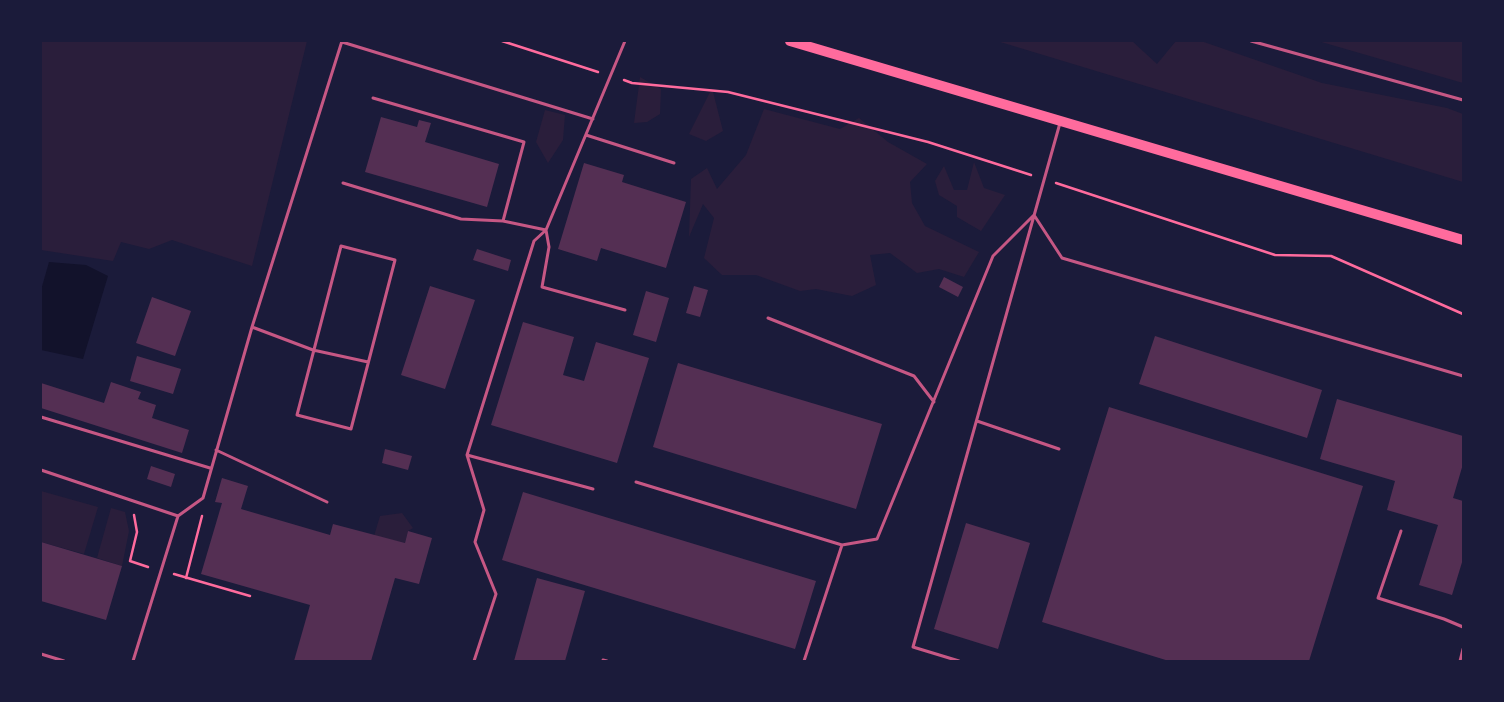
<!DOCTYPE html>
<html>
<head>
<meta charset="utf-8">
<style>
	body { margin:0 }
	#map { position:relative; width:1504px; height:702px; overflow:hidden; background:#1b1b3a; font-family:"Fira Sans Condensed",sans-serif }
	canvas { display:block }
	.frame { position:absolute; inset:0; border:42px solid #1b1b3a; pointer-events:none }
</style>
</head>
<body>
<div id="map">
<canvas width="1504" height="702"></canvas>
<div class="frame"></div>
</div>
<script>
const ctx = document.querySelector('canvas').getContext('2d');
ctx.lineJoin = 'round';
function fillPath(path, color) { ctx.fillStyle = color; ctx.fill(path, 'evenodd'); }
function trace(path, color, width, dash) { ctx.strokeStyle = color; ctx.lineWidth = width; ctx.lineCap = dash ? 'butt' : 'round'; ctx.setLineDash(dash || []); ctx.stroke(path); }
const green = new Path2D(`
	M41,41H307L252,266L172,240L149,249L121,242L113,261L41,250Z
	M997,41H1132L1157,64L1176,41H1201L1322,83L1447,108L1463,114V182Z
	M1318,41H1463V83Z
	M640,77L661,89L660,114L647,122L634,123Z
	M712,88L723,131L706,141L689,134Z
	M764,109L840,129L859,118L888,142L927,164L910,182L912,203L925,226L979,252L964,277L939,269L917,273L890,253L870,255L876,285L852,296L816,289L800,291L756,275H722L704,258L714,218L703,204L689,237L691,179L707,168L717,189L746,155Z
	M545,110L565,115L563,140L548,163L536,142Z
	M974,162L984,188L1005,195L981,231L957,217V206L939,195L935,181L944,166L954,190H967Z
	M41,491L98,507L84,554L41,542Z
	M111,508L125,512L129,531L122,566L97,558Z
	M402,513L413,528L408,531L405,543L374,536L380,516Z`);
const water = new Path2D(`
	M49,262L86,265L108,276L83,359L41,350V290Z`);
const building = new Path2D(`
	M381,117L417,127L419,120L431,123L425,142L499,164L487,207L365,172Z
	M584,163L624,175L622,182L686,202L666,268L601,248L597,261L558,249Z
	M477,249L511,260L508,271L473,260Z
	M944,277L963,287L958,297L939,287Z
	M430,286L475,300L445,389L401,375Z
	M694,286L708,290L700,317L686,313Z
	M646,291L669,298L656,342L633,335Z
	M152,297L191,311L175,356L136,343Z
	M523,322L574,337L563,375L584,381L596,342L649,358L617,463L491,425Z
	M1155,336L1322,390L1307,438L1139,384Z
	M137,356L181,369L173,394L130,381Z
	M678,363L882,424L856,509L653,447Z
	M111,382L141,392L138,399L156,405L152,418L189,430L182,453L41,408V383L104,403Z
	M1337,399L1463,436V464L1453,498L1463,501V559L1452,595L1419,585L1438,525L1387,510L1395,481L1320,459Z
	M1109,407L1363,486L1309,661H1169L1042,622Z
	M385,449L412,456L408,470L382,463Z
	M151,466L175,474L171,487L147,479Z
	M222,478L248,486L241,509L330,535L333,524L405,543L408,531L432,538L419,584L395,578L371,661H294L310,605L201,574L222,503L215,502Z
	M523,492L816,581L795,649L502,560Z
	M966,523L1030,543L998,649L934,629Z
	M41,542L122,566L106,620L41,601Z
	M537,578L585,591L565,661H514Z`);
const path = new Path2D(`
	M502,41L598,72
	M624,80L632,83L728,92L928,142L1031,175
	M1056,183L1275,255L1331,256L1463,314
	M134,515L137,532L130,561L148,567
	M174,574L250,596
	M186,578L202,516`);
const service = new Path2D(`
	M1251,41L1463,100
	M342,42L593,119
	M373,98L524,142L503,221
	M586,135L674,163
	M343,183L461,219L503,221L546,230
	M546,230L549,247L542,287L625,310
	M341,246L395,260L351,429L297,415Z
	M768,318L914,376L934,402
	M252,327L313,350L368,362
	M41,417L210,468
	M977,421L1059,449
	M216,450L327,502
	M467,455L593,489
	M41,470L178,516
	M636,482L842,545
	M1401,531L1378,598L1444,619L1463,627
	M41,654L64,661
	M603,660L607,661
	M133,661L178,516L203,498L252,327L342,41
	M474,661L496,594L475,542L484,510L467,455L534,241L546,230L625,41
	M804,661L842,545L877,539L993,256L1034,215L1062,258L1463,376
	M959,661L913,647L1060,123
	M1460,661L1463,649`);
const primary = new Path2D(`
	M790,41L1463,240`);
fillPath(green, '#2a1e3b');
fillPath(water, '#12122b');
fillPath(building, '#542f53');
trace(path, '#ff6b9d', 2.5);
trace(service, '#c65784', 3);
trace(primary, '#ff6b9d', 10);
</script>
</body>
</html>
